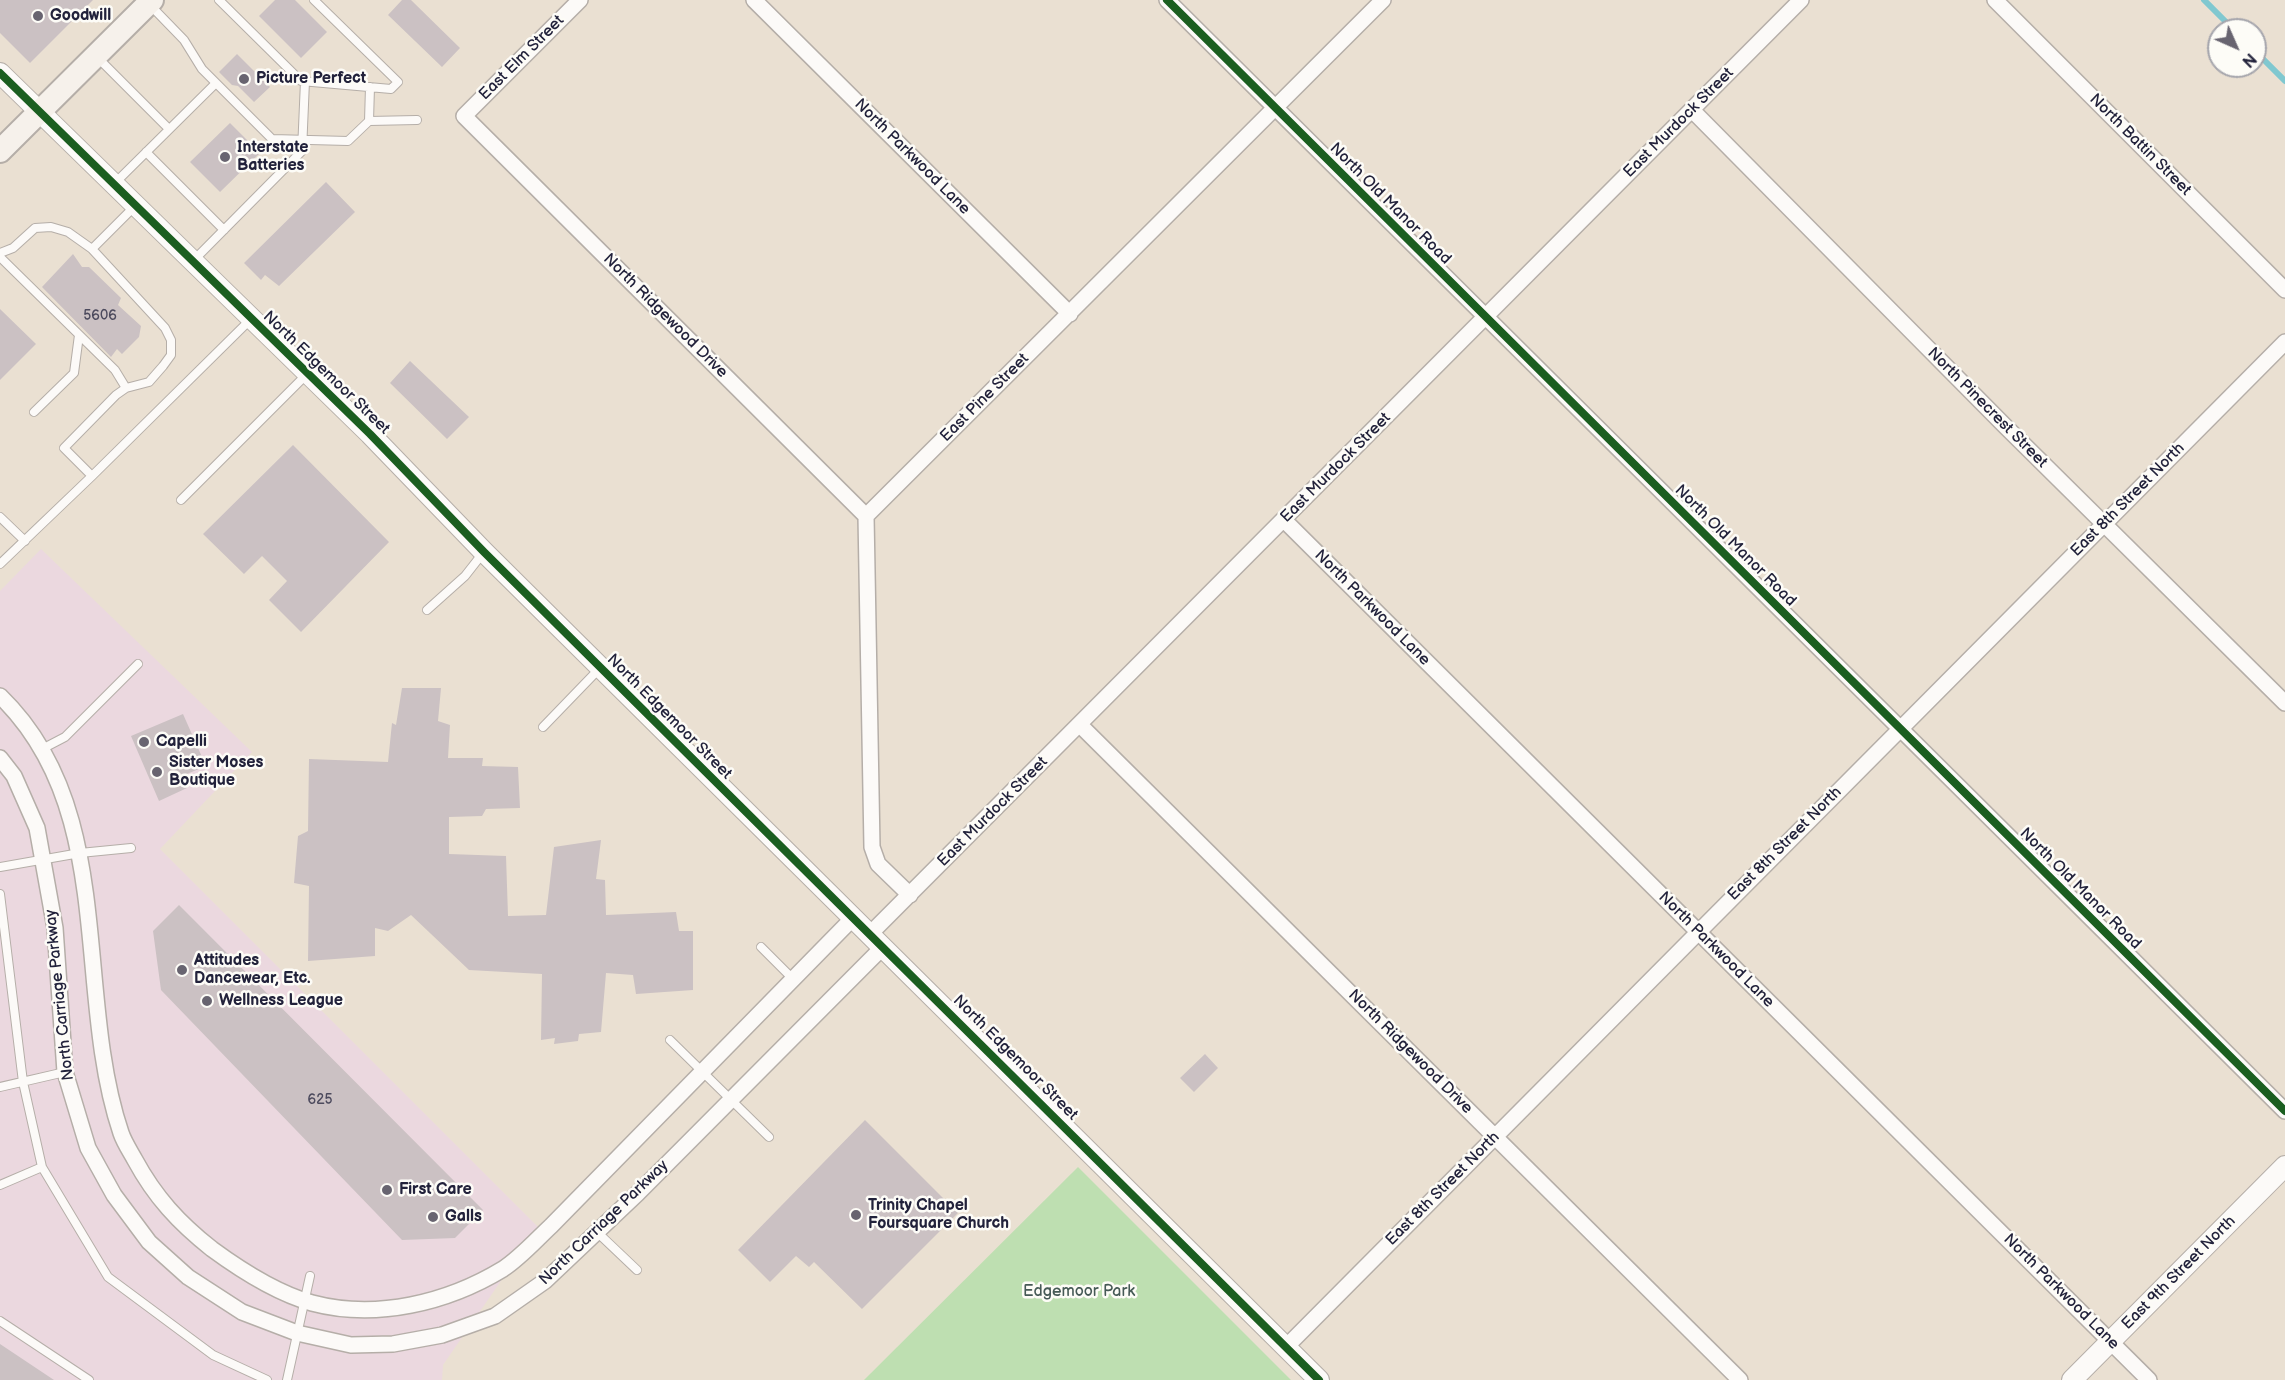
<!DOCTYPE html>
<html>
<head>
<meta charset="utf-8">
<style>
	body { margin:0 }
	#map { position:relative; width:2285px; height:1380px; overflow:hidden; background:#eae0d2; font-family:"Balsamiq Sans",sans-serif }
	canvas { display:block }
	.north { position:absolute; left:2207px; top:18px; width:60px; height:60px; box-sizing:border-box; background:#fdfcf7; border:2px solid #a5a5ac; border-radius:50%; rotate:135deg; font-size:16px; font-weight:700; line-height:24px; text-align:center; color:#22223b }
	.north::after { content:''; display:block; margin:auto; width:21px; height:27px; background:#686470; clip-path:polygon(50% 0,100% 100%,50% 72%,0 100%) }
</style>
</head>
<body>
<div id="map">
<canvas width="2285" height="1380"></canvas>
<div class="north">N</div>
</div>
<script>
const ctx = document.querySelector('canvas').getContext('2d');
ctx.lineJoin = 'round';
function fillPath(path, color) { ctx.fillStyle = color; ctx.fill(path, 'evenodd'); }
function trace(path, color, width, dash) { ctx.strokeStyle = color; ctx.lineWidth = width; ctx.lineCap = dash ? 'butt' : 'round'; ctx.setLineDash(dash || []); ctx.stroke(path); }
function label(font, color, halo, rows, align = 'center') {
  ctx.font = font + ' "Balsamiq Sans",sans-serif'; ctx.lineWidth = 5; ctx.setLineDash([]); ctx.textBaseline = 'middle'; ctx.strokeStyle = halo; ctx.fillStyle = color; for (const [text, x, y, turn = 0] of rows) {
    ctx.save(); ctx.translate(x, y); ctx.rotate((+turn || 0) * Math.PI / 180); ctx.textAlign = isNaN(turn) ? turn : align; if (halo) ctx.strokeText(text, 0, 0); ctx.fillText(text, 0, 0); ctx.restore();
  }
}
const built = new Path2D(`
	M41,549L252,752L160,849L538,1227L443,1365L442,1380H0V591Z`);
const green = new Path2D(`
	M1078,1167L1291,1380H864Z`);
const stream = new Path2D(`
	M2204,0L2234,30
	M2255,51L2285,81`);
const building = new Path2D(`
	M0,0H93L30,63L0,33Z
	M275,0H295L327,32L301,58L259,16Z
	M402,0H411L460,48L442,67L388,15Z
	M237,54L270,87L254,102L238,86L232,85L219,72Z
	M230,123L260,153L220,192L190,162Z
	M326,182L355,212L279,286L265,275L261,280L244,263Z
	M73,254L82,267H89L121,298L118,305L141,326L139,337L122,354L117,349L111,357L42,287Z
	M0,309L36,344L0,380Z
	M410,361L469,417L447,439L390,383Z
	M293,445L389,542L301,632L269,600L287,581L262,556L244,574L203,534Z
	M402,688H441L438,721L450,725L448,758H483L482,766L518,767L520,808L486,809L482,816L449,817V854L506,856L508,916L546,915L554,847L601,840L596,879L605,880L606,915L676,912L679,931H693V990L636,994L633,975L606,973L601,1032L579,1034L578,1041L554,1044L555,1038L541,1040L542,974L469,970L411,915L388,931L375,928V956L308,961L309,886L294,883L298,836L308,831L309,759L388,762L392,723L396,725Z
	M183,714L206,766L182,776L187,788L159,801L131,736Z
	M179,905L483,1210L455,1238L402,1240L161,990L153,931Z
	M1205,1054L1218,1068L1194,1092L1180,1078Z
	M865,1120L958,1213L862,1309L814,1262L809,1267L796,1256L770,1282L738,1250Z
	M0,1344L54,1380H0Z`);
const service = new Path2D(`
	M219,0L301,81L391,89L398,82L314,0
	M151,6L184,40L202,69L272,139L348,141L369,121L417,120
	M98,58L169,129
	M369,121L370,87
	M146,152L224,230
	M115,183L216,83
	M0,253L13,248L35,228L51,227L68,232L92,249
	M0,257L115,370L126,388
	M194,260L302,151L305,81
	M34,412L74,373L79,335
	M92,476L64,448L116,395L126,388L149,382L163,366L171,355V340L165,328L92,249L135,206
	M181,500L306,375
	M0,517L25,541
	M0,564L92,476L250,320
	M427,610L465,576L483,553
	M543,727L600,668
	M42,749L65,737L138,664
	M0,867L80,853L131,848
	M0,894L23,1082L42,1167L108,1277L213,1355L267,1380
	M761,947L793,979
	M670,1040L769,1137
	M0,1087L65,1072
	M0,1185L42,1167
	M597,1232L637,1270
	M0,1321L89,1380
	M287,1380L310,1276`);
const minor = new Path2D(`
	M580,0L464,116L866,516
	M754,0L1070,314
	M1167,0L2285,1111
	M1995,0L2285,290
	M1692,110L2005,426L2285,703
	M1284,520L2149,1380
	M0,696C118,810 73,991 121,1133C124,1142 130,1151 135,1160C155,1197 179,1223 212,1249C242,1271 276,1293 312,1303C376,1320 447,1303 503,1269C520,1258 536,1240 551,1226L853,918
	M1080,725L1740,1380
	M0,758L14,776L37,828L55,928L65,1072L88,1148L114,1195L149,1242L188,1277L242,1312L297,1333L351,1345L393,1344L442,1335L495,1316L545,1281L638,1193L883,947
	M910,895L878,864L872,847L866,516L1383,0
	M870,934L1801,0
	M1286,1347L2285,342`);
const tertiary = new Path2D(`
	M0,73L370,434L484,552L1319,1380
	M2072,1380L2285,1166`);
const secondary = new Path2D(`
	M0,151L152,0`);
const cycleway = new Path2D(`
	M1167,0L2285,1111
	M0,73L370,434L484,552L1319,1380`);
const markers = [
	[38,16,6,"#686470"],
	[244,79,6,"#686470"],
	[225,157,6,"#686470"],
	[144,742,6,"#686470"],
	[157,772,6,"#686470"],
	[182,970,6,"#686470"],
	[207,1001,6,"#686470"],
	[387,1190,6,"#686470"],
	[856,1215,6,"#686470"],
	[433,1217,6,"#686470"]
];
const numberNames = [
	["5606",100,316],
	["625",320,1100]
];
const poiNames = [
	["Goodwill",50,16],
	["Picture Perfect",256,79],
	["Interstate",237,148],
	["Batteries",237,166],
	["Capelli",156,742],
	["Sister Moses",169,763],
	["Boutique",169,781],
	["Attitudes",194,961],
	["Dancewear, Etc.",194,979],
	["Wellness League",219,1001],
	["First Care",399,1190],
	["Trinity Chapel",868,1206],
	["Foursquare Church",868,1224],
	["Galls",445,1217]
];
const streetNames = [
	["East Elm Street",522,58,-45],
	["East Murdock Street",1679,123,-45],
	["North Battin Street",2140,145,45],
	["North Parkwood Lane",912,157,45],
	["North Old Manor Road",1390,204,45],
	["North Ridgewood Drive",665,316,45],
	["North Edgemoor Street",326,373,44],
	["East Pine Street",985,398,-45],
	["North Pinecrest Street",1987,408,45],
	["East Murdock Street",1336,468,-45],
	["East 8th Street North",2128,500,-45],
	["North Old Manor Road",1735,546,45],
	["North Parkwood Lane",1372,608,45],
	["North Edgemoor Street",669,717,45],
	["East Murdock Street",993,812,-45],
	["East 8th Street North",1785,844,-45],
	["North Old Manor Road",2080,889,45],
	["North Parkwood Lane",1716,950,45],
	["North Carriage Parkway",60,995,-96],
	["North Ridgewood Drive",1410,1052,45],
	["North Edgemoor Street",1015,1058,45],
	["East 8th Street North",1443,1189,-45],
	["North Carriage Parkway",604,1223,-44],
	["East 9th Street North",2179,1273,-45],
	["North Parkwood Lane",2061,1292,45]
];
const parkNames = [
	["Edgemoor Park",1079,1292]
];
fillPath(built, '#ebd8df');
fillPath(green, '#bedfb1');
trace(stream, '#80c8d0', 6);
fillPath(building, '#cbc1c3');
trace(service, '#b5aea8', 10);
trace(minor, '#b5aea8', 18);
trace(tertiary, '#b5aea8', 22);
trace(secondary, '#b5aea8', 26);
trace(service, '#fcfaf8', 8);
trace(minor, '#fcfaf8', 15);
trace(tertiary, '#fcfaf8', 20);
trace(secondary, '#f6f1eb', 22);
trace(cycleway, '#1b5e20', 8);
for (const [x, y, r, color] of markers) { const dot = new Path2D(); dot.arc(x, y, r, 0, 2 * Math.PI); ctx.fillStyle = color; ctx.fill(dot); trace(dot, '#fdfcf7', 2); }
label('14px', '#4c4a5d', null, numberNames);
label('bold 16px', '#22223b', '#fdfcf7', poiNames, 'left');
label('16px', '#22223b', '#fdfcf7', streetNames);
label('16px', '#465a56', '#fdfcf7', parkNames);
</script>
</body>
</html>
